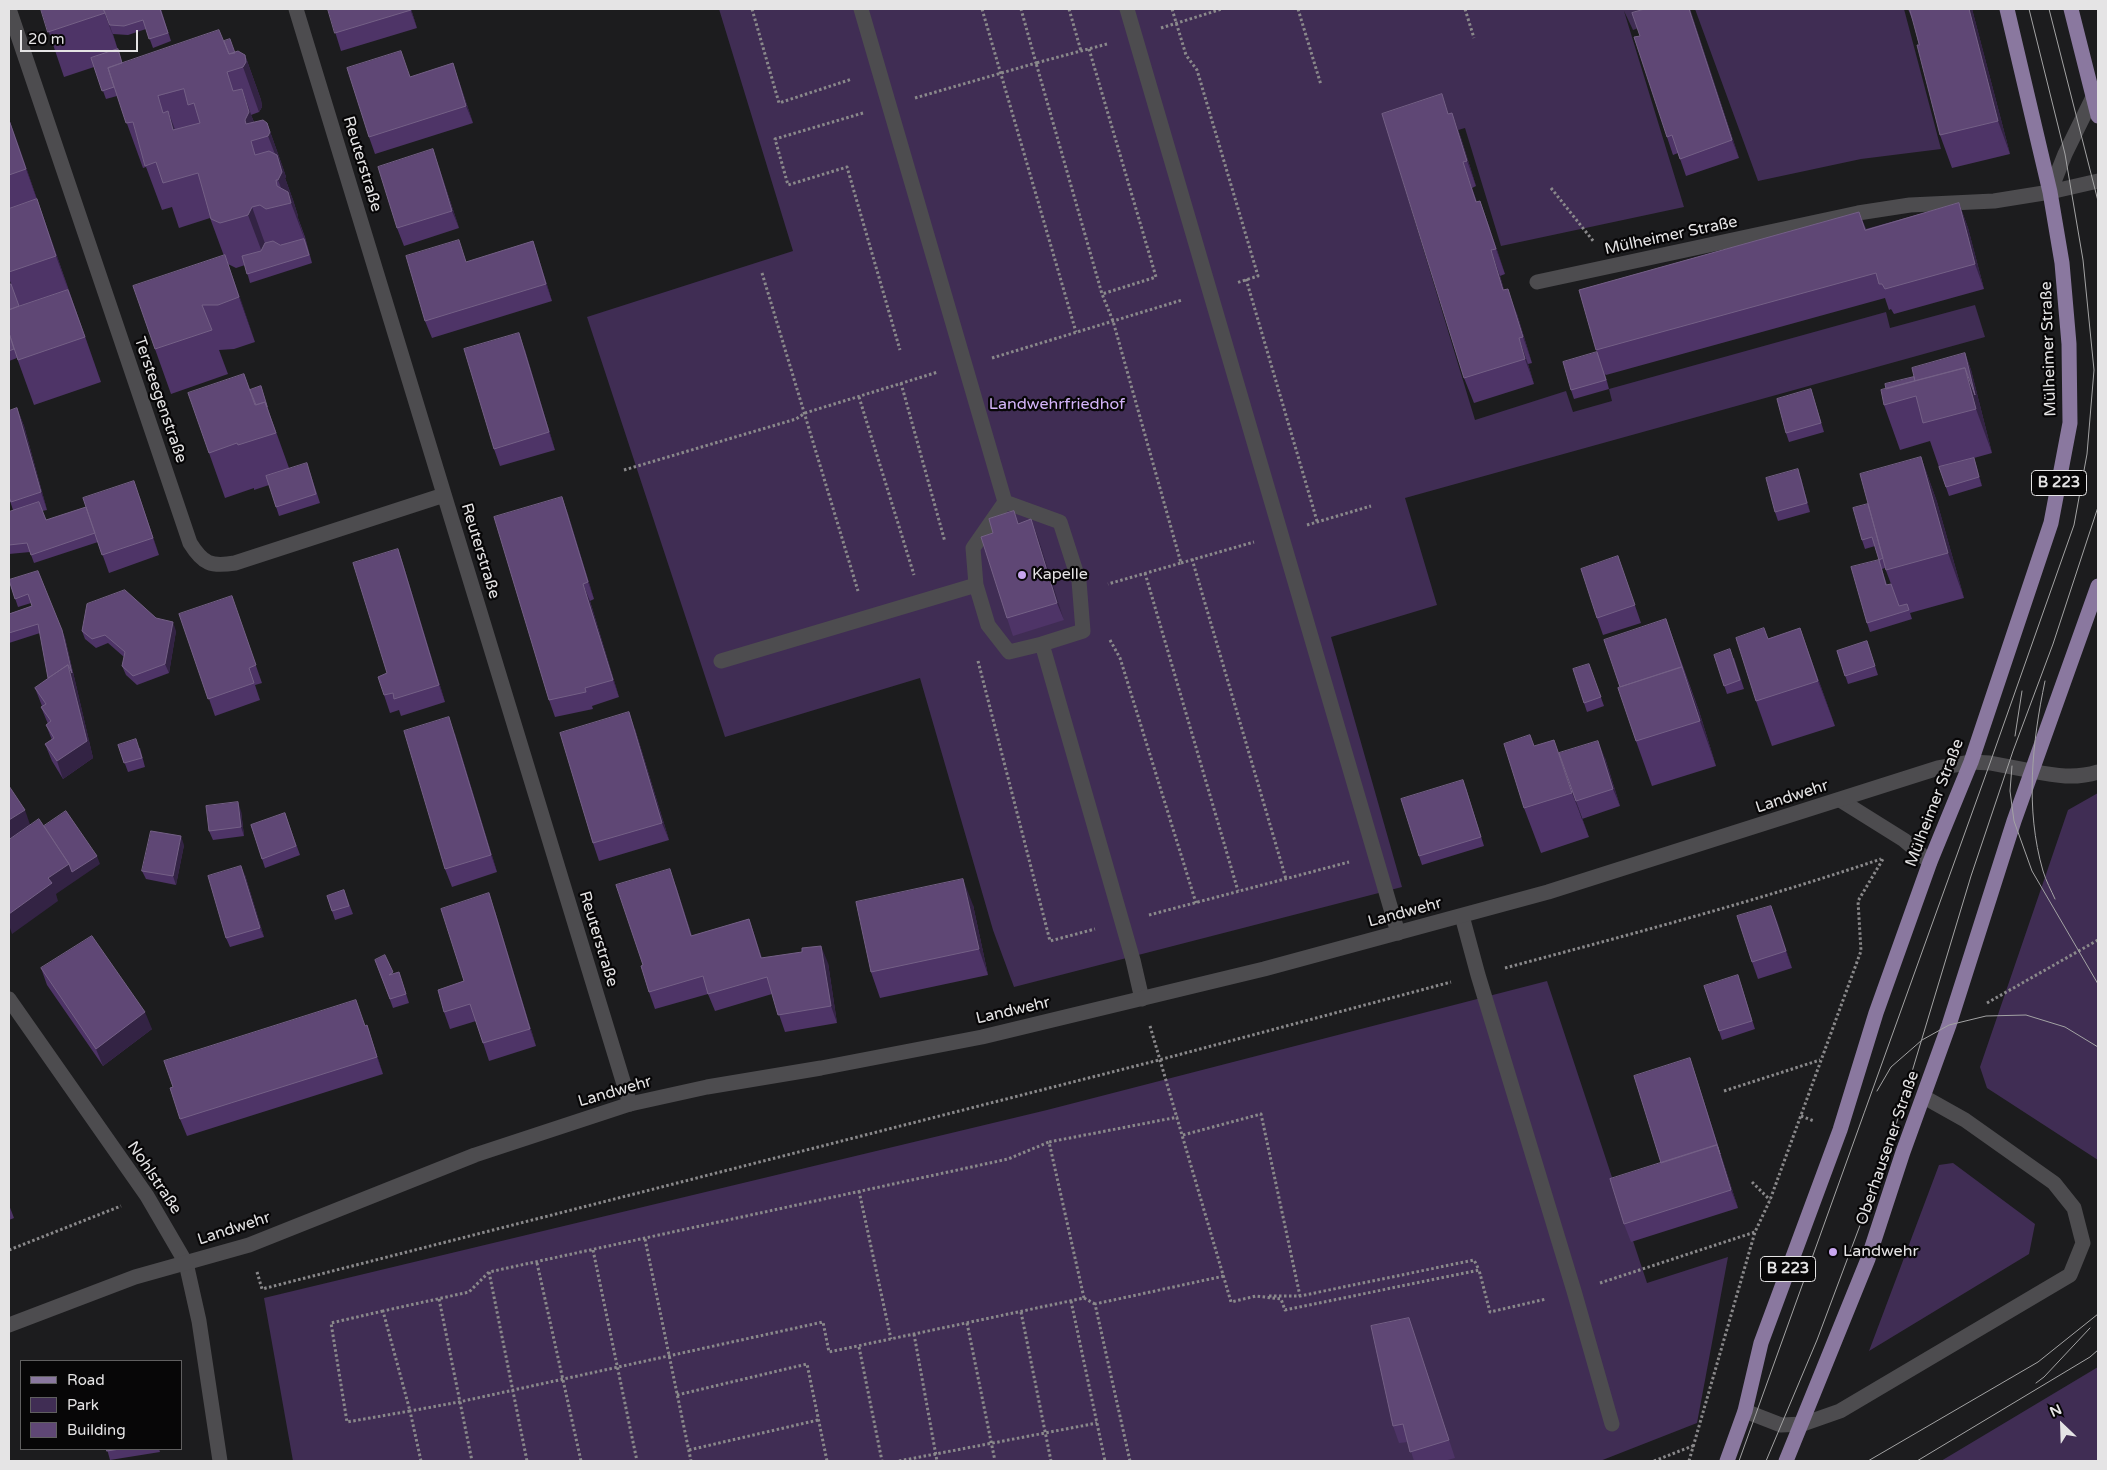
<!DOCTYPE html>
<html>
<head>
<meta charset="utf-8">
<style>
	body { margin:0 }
	#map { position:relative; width:2107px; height:1470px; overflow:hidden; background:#1c1c1e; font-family:"Varela Round",sans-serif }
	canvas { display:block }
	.frame { position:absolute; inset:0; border:10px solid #e5e4e5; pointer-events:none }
	.legend { position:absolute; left:20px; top:1360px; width:162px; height:90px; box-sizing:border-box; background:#070607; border:1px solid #605f60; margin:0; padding:6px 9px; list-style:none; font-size:15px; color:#e5e4e5 }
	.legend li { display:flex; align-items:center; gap:10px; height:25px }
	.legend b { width:25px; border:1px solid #605f60 }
	.north { position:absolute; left:2037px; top:1400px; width:50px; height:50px; -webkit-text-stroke:4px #070607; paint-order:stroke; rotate:336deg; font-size:14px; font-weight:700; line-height:20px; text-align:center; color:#e5e4e5 }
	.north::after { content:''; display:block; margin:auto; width:18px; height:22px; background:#e5e4e5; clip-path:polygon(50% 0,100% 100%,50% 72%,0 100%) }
	.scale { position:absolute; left:20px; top:30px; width:118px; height:22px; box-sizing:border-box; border:2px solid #e5e4e5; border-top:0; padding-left:6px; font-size:15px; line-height:18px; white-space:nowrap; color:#e5e4e5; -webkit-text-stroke:4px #070607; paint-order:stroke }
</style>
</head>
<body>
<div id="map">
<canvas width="2107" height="1470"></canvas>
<div class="frame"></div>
<ul class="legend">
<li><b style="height:6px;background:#8a789f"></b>Road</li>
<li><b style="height:14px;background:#402d54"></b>Park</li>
<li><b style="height:14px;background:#5f4775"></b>Building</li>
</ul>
<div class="north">N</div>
<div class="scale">20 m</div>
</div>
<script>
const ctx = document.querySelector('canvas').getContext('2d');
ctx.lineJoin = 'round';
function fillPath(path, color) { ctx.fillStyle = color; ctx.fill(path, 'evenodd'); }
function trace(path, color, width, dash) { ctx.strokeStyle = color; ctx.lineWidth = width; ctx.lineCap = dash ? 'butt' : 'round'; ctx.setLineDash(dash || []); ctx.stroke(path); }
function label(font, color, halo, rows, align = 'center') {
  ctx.font = font + ' "Varela Round",sans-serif'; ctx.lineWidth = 4.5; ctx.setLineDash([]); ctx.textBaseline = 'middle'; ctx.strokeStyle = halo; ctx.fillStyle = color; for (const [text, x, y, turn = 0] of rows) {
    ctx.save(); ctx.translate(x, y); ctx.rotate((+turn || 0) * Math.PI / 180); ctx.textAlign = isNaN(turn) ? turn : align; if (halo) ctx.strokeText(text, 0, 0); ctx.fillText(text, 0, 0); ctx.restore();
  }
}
const green = new Path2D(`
	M719,9H1692L1633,30L1624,11L1684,207L1501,246L1465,128L1393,149L1475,420L1566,391L1573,412L1612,401L1609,389L1886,312L1890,328L1975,305L1985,337L1405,498L1437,605L1331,637L1402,887L1014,987L993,930L920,678L725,737L587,317L793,251Z
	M1695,9H1904L1941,149L1861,159L1758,181Z
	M2098,793V1160L1987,1088L1980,1067L2068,810Z
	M1547,981L1647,1283L1728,1257L1697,1423L1600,1461H293L264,1298L1047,1110Z
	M1953,1163L2035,1224L2029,1254L1869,1351L1939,1165Z
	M2098,1367V1461H1941Z`);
const path = new Path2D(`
	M752,9L779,103L852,79
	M982,9L1076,332
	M1069,9L1081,51
	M1172,9L1186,55L1197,70L1258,276L1236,283
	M1298,9L1321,85
	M1465,9L1474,38
	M1161,28L1222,9
	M1107,44L1036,63L1102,294L1113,321L1181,563L1108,584
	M1089,49L1156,277L1102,294
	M915,98L1036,63L1021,9
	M863,113L775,139L788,185L847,167L900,350
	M1551,188L1594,242
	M762,273L858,591
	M1246,279L1317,521
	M992,358L1182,300
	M901,383L945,542
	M859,397L914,575
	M624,470L796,419L805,413L938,372
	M1307,525L1371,506
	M1192,559L1286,879
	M1181,563L1254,542
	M1145,573L1238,891
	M1110,640L1120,658L1196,903
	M978,661L1050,941L1095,929
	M1149,915L1349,862
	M1505,968C1632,934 1757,901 1881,859
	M1987,1003L2098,940
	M1150,1026L1231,1302L1256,1296L1281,1299L1285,1310L1479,1270L1490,1312L1546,1299
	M1724,1091L1820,1060
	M1801,1116L1814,1121
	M1183,1135L1261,1114L1300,1296
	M1752,1182L1770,1200
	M859,1191L891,1339
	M645,1239L691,1461
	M9,1250L121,1206
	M593,1250L637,1461
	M537,1263L581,1461
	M257,1272L262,1289L1159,1060L1451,982
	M489,1272L527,1461
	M1600,1283L1755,1232
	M1269,1296H1300L1474,1260L1479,1270
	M1084,1298L1049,1142L1178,1117
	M439,1299L472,1461
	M1071,1301L1105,1461
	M383,1311L331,1323L347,1422L410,1411L383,1311L469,1292L489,1272L1008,1159L1049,1142
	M1021,1312L1051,1461
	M967,1323L995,1461
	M914,1334L937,1461
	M859,1347L882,1461
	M677,1395L807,1364L827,1461
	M689,1450L818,1420
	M421,1461L410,1411L459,1402L823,1322L829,1352L1084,1298L1095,1304
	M899,1461L1097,1423
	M1130,1461L1095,1304L1224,1276
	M1654,1461L1695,1445
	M1689,1461L1755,1232L1770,1200L1861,951L1858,901L1883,859`);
const service = new Path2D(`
	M861,9L1005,502L973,548L976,585L988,625L1009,652L1042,644
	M1127,9L1398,933
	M1005,502L1060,522L1079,581L1083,631L1042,644L1133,960L1142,999
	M721,661L976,585
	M2032,771C2056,776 2075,779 2098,772
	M1840,800L1904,840L1930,862
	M1462,916L1478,975L1574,1291L1612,1424
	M1745,1411L1781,1425L1803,1424L1840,1411L2070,1275L2083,1243L2074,1208L2054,1183L1965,1120L1924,1097`);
const minor = new Path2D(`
	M9,9L190,543C203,564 211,567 235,563L444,495
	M296,9L630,1104
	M2050,192L2065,154L2094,95L2098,94
	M1537,282L1858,213L1910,205L1994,201L2050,192L2098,181
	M9,999L147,1196L186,1263L199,1321L220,1461`);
const tertiary = new Path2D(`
	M9,1325L135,1277L249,1245L475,1155L630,1104L707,1087L821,1068L982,1037L1264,969L1548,892L1938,768L1971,762L1990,763L2032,771`);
const primary = new Path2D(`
	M2071,9L2098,116
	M1727,1461L1745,1411L1761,1343L1840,1130L1876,1013L1930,862L1971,762L2051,523L2070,423L2069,344L2062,263L2050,192L2007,9
	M1786,1461L1868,1259L1903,1152L1949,1025L2014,821L2098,586`);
const tram = new Path2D(`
	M2049,9L2098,201
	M2045,681C2032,743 2025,809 2043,871C2046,881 2051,890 2055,899
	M2015,736L2022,691
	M2012,766L2010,791L2014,821L2032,871L2098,984
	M1877,1091L1891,1067L1922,1040L1949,1025L1986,1016L2026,1015L2065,1027L2098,1047
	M2036,1383L2044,1377L2090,1328
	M1739,1461L1990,763L2074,525L2087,454L2094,370L2083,260L2065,154L2029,9
	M1766,1461L1817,1340L1889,1148L1971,876L2013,751L2053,644L2098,507
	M1868,1461L2038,1362L2098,1314
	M1917,1461L2090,1357L2098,1350`);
const wall = new Path2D(`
	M41,9H161L171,41L153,48L146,29L128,35L113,34L112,31L122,63L224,41L235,52L245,55L261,100L262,107L259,112L251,115L254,122L267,123L283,168L286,177L285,178L293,200L298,216V218L305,237L312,263L250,283L245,265L236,268L228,264L255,342L234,349L219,350L228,374L171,394L155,349L224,256L210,218L179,228L172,207L162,210L146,167L143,168L117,96L106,99L94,67L64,77Z
	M328,9H411L417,28L341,51Z
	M1645,9H1690L1739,158L1686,176L1678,153L1673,155L1667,137L1640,36Z
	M1908,9H1972L2010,154L1952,168L1940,135L1915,26Z
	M411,77L459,81L473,123L375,154L369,137Z
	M1452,113L1461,138L1476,186L1472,188L1477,202L1480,201L1489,226L1505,274L1500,276L1504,290L1517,314L1532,363L1528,364L1534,384L1474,403L1464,378L1449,114Z
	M9,119L101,382L34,405L17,358L9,361V284H11L9,278Z
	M439,167L459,228L404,246L397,228Z
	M1959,203L1968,228L1984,289L1894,314L1891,309L1889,310L1885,298L1606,375L1605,374L1609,389L1574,399L1571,390L1597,352L1579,290L1859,212L1866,229Z
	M533,241L539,259L552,301L432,338L425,321Z
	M525,350L555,450L500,466L494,449Z
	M1965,353L1971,370L1992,453L1974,458L1982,486L1949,496L1930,441L1900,450L1884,405L1886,389Z
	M244,374L250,390L261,386L270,415L289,468L310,472L320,503L279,516L269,485L254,490V488L225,498L209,453Z
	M1811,389L1824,432L1789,442L1786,433Z
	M17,408L24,426L47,510L42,511L46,520L140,498L159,555L109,573L98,542L34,563L30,552L9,554V512L13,510L9,498V411Z
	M1921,457L1937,502L1964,598L1910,613L1912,619L1870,632L1867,623L1879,560L1875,546L1865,549L1862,540L1868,504ZM1885,568L1891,584L1887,585L1882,569Z
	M1801,478L1810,512L1778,521L1775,512Z
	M562,497L568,514L594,599L590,601L619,697L592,706L593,709L555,717L549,700Z
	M1031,519L1038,537L1064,620L1013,636L1007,618L1019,524Z
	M398,549L404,567L445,702L401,716L399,710L390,713L384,695L387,673Z
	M1618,556L1641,623L1603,635L1597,618Z
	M38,571L65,638L93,758L63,779L52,761L45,744L52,740L46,725L48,724L41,707L42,706L35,688L48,678L40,633L9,643V614L32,606L31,603L18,607L9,580Z
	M179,614H238L262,683L255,685L260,700L215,716Z
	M156,618L176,631L169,673L137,685L126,675L122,666L124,657L108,643L96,648L85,639L82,631Z
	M1666,619L1699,711L1716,766L1652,786L1636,741L1620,687Z
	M1800,628L1835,726L1772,746L1756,701Z
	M1867,641L1878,675L1848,684L1837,651Z
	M1714,655L1734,658L1744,689L1727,694Z
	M1589,664L1604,706L1587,712L1584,703Z
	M635,729L669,840L599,861L593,843Z
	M455,734L497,872L452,887L445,869Z
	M118,745L140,748L145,767L128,772Z
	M1559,753L1605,758L1620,806L1582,819Z
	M1570,785L1589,837L1541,853L1524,808Z
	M1466,788L1484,846L1422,865L1419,856Z
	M241,811L244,836L213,840L209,831Z
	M285,813L300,855L265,868L251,825Z
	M184,845L176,885L146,879L142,871Z
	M245,875L264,937L230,947L226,938Z
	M676,886L692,936L749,919L762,958L828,963L837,1023L785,1032L772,994L715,1011L708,994L655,1009L649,992L643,965Z
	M344,890L353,914L335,920L327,896Z
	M973,905L988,975L880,998L871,972Z
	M1771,906L1792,968L1758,979L1752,962Z
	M495,911L536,1046L489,1061L476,1021L450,1029L444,1012L464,981Z
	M375,960L402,981L409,1003L393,1008Z
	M41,968L152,1029L103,1066L47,985Z
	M1741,984L1755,1029L1722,1040L1719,1031Z
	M367,1025L383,1074L187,1136L180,1119Z
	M1690,1058L1738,1208L1631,1242L1624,1224L1661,1163Z
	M9,1205L14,1218L9,1220Z
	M1409,1318L1455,1458L1444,1461H1414L1408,1442L1399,1443L1393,1426Z
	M107,1449H159L160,1452L110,1460Z`);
const shadedWall = new Path2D(`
	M103,9H104L121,58L131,91L118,49Z
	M410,9H411L417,28Z
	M1689,9L1691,13L1739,158L1732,140Z
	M1969,9H1972L2010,154L1998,121Z
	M245,55L261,100L262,107L259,112L243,67Z
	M453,63L473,123L466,106Z
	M242,89L258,134L252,141L245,120Z
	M168,111L185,156L173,130Z
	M1452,113L1461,138L1476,186L1467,161Z
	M9,119L19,146L42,214L26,169Z
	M267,123L283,168L286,177L285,178L293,200L298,216V218L308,248L291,203L287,204L278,180L282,172L268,136Z
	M433,149L439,167L459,228L452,211Z
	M1463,162L1472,188L1485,227L1476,202Z
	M37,199L53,244L72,301L101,382L56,256Z
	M1480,201L1489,226L1505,274L1496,249Z
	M1959,203L1968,228L1984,289L1975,264Z
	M252,207L268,252L265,260L248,215Z
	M533,241L539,259L552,301L546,284Z
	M1491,250L1500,276L1512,316L1503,290Z
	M225,255L241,300L255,342L239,297Z
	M1508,289L1517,314L1532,363L1523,337Z
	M519,333L525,350L555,450L549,432Z
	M1519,338L1528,364L1534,384L1525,359Z
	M1965,353L1971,370L1992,453L1976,409L1965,368Z
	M17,408L24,426L47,510L41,492Z
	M1921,457L1937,502L1964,598L1948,553Z
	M1974,458L1977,467L1982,486L1979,477Z
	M1798,469L1801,478L1810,512L1807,503Z
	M134,481L140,498L159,555L153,538Z
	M562,497L568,514L594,599L588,582Z
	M1031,519L1038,537L1064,620L1057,603Z
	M398,549L404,567L445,702L439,685Z
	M583,584L590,601L619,697L613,680Z
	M1666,619L1691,694L1682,667L1699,711L1716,766L1700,721Z
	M173,622L176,631L169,673L165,664Z
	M1800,628L1816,673L1835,726L1818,681Z
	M62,630L65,638L93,758L63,779L57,761Z
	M629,712L635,729L669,840L662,823Z
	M449,717L455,734L497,872L491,855Z
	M1554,740L1570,785L1589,837L1572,793Z
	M1598,741L1605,758L1620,806L1613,789Z
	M238,802L241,811L244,836L241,827Z
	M25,810L36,842L9,861V820Z
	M181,836L184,845L176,885L173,876Z
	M97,856L100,864L56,894L58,901L12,934L9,925V914L48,878L69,864Z
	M241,866L245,875L264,937L260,928Z
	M670,869L676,886L697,953L691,936Z
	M963,879L973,905L988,975L979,949Z
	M489,893L495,911L536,1046L530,1029Z
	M1771,906L1778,923L1792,968L1786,951Z
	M749,919L755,936L767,975L761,958Z
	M821,946L828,963L837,1023L831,1006Z
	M145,1012L152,1029L103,1066L96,1049Z
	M367,1025L373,1043L383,1074L377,1057Z
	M1690,1058L1693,1067L1738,1208L1731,1190Z`);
const building = new Path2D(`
	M41,9H103L105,13L48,32Z
	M104,9H160L168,33L149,39L143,20L124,26L110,25Z
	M328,9H410L411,10L335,33Z
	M1645,9H1689L1732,140L1680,159L1672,135L1667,137L1634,37L1640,36L1632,13Z
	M1910,9H1969L1998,121L1940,135L1917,45H1919Z
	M219,30L229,54L238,51L245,55L246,62L243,67L227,72L233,91L242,89L249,112L245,120L246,124L263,120L267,123L270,132L268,136L251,141L255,155L269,151L277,155L282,172L278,180H276L277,186L288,192L291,203L266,209L260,205L252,207L248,215L220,223L211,219L198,173L163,183L156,162L145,166L133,122L126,123L108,68ZM184,89L188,105L194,103L200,123L173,130L168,111L163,113L158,96Z
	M230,39L235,53L229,54L224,41Z
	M118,49L122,63L108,68L114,87L102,91L91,58Z
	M401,51L410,77L453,63L466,106L369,137L347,68Z
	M1442,94L1448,114L1452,113L1467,161L1463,162L1476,202L1480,201L1496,249L1491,250L1503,290L1508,289L1523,337L1519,338L1525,359L1464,378L1382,114Z
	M9,120L26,169L9,175Z
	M433,149L452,211L397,228L378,167Z
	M37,199L56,256L9,272V209Z
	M1959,203L1975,264L1885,289L1882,284H1879L1876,273L1596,350L1579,290L1859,212L1865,230Z
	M304,239L309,255L247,274L242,256L261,251L265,243L273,241L280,245Z
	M459,240L466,262L533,241L546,284L425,321L406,256Z
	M225,255L239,297L218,305H202L212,330L155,349L133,286Z
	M9,284H11L19,306L9,310Z
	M68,290L85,337L18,360L9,333V310Z
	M9,333L14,349L9,351Z
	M519,333L549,432L494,449L464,349Z
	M1597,352L1606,380L1571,390L1563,362Z
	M1965,353L1975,395L1965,368L1915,381L1912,368Z
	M1965,368L1976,409L1923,423L1916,396L1884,405L1881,390Z
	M244,374L255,405L265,402L276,433L238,445L237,443L209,453L188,393Z
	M1914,377L1915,381L1886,389L1885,384Z
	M261,386L267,406V407L265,402L256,405L250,390Z
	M1811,389L1821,423L1786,433L1777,399Z
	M17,408L41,492L11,502L9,497V411Z
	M1921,457L1948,553L1886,570L1860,474Z
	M1974,458L1979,477L1946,487L1939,467Z
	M307,463L316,494L276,507L266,476Z
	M1798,469L1807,503L1775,512L1766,478Z
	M134,481L153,538L102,555L83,498Z
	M562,497L588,582L583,584L613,680L585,688L586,692L549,700L494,517Z
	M39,502L46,520L86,507L95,533L31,555L27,543L9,545V512Z
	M1868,504L1883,558L1879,560L1872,537L1862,540L1853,508Z
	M1014,511L1018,524L1031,519L1057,603L1007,618L981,537L993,533L989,519Z
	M398,549L439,685L394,699L393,693L384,695L378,677L387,673L353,563Z
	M1618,556L1635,605L1597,618L1581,569Z
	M1879,560L1886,585L1891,584L1899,606L1907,604L1909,610L1867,623L1851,567Z
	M38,571L62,630L72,673L68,665L48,678L38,624L9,633V614L32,606L28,594L15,599L9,580Z
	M125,590L156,618L173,622L165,664L133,676L122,666L125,652L105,635L92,639L82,631L87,604Z
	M232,596L256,665L249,668L254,683L208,699L179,614Z
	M1666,619L1682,667L1620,687L1604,640Z
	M1764,628L1768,639L1800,628L1818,681L1756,701L1736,638Z
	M1867,641L1875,666L1845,676L1837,651Z
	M1730,649L1740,680L1724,686L1714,655Z
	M1589,664L1601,697L1584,703L1573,669Z
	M68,665L87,741L57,761L45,744L54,738L46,725L51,721L41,707L46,704L35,688Z
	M1682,667L1700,721L1636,741L1618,688Z
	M629,712L662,823L593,843L560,733Z
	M449,717L491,855L445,869L404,731Z
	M1530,735L1534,746L1554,740L1572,793L1524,808L1504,744Z
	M136,739L142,758L124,763L118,745Z
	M1598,741L1613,789L1576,801L1559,753Z
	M1463,780L1481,837L1419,856L1401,799Z
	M9,786L25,810L9,820Z
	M238,802L241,827L209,831L206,806Z
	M66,811L97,856L72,872L69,864L44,826Z
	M285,813L296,846L262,859L251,825Z
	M39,819L69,864L48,878L52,883L9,914V840Z
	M151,831L181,836L173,876L142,871Z
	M241,866L260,928L226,938L208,876Z
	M670,869L691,936L749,919L761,958L802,952V948L821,946L831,1006L778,1015L767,977L708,994L703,976L649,992L641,966L643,965L616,885Z
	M963,879L979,949L871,972L856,902Z
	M344,890L349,906L332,911L327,896Z
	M489,893L530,1029L483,1043L470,1004L444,1012L438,990L464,981L441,909Z
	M1771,906L1786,951L1752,962L1737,916Z
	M92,936L145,1012L96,1049L41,968Z
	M385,955L393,972L389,975L399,972L406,994L390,999L375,960Z
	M1738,975L1752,1021L1719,1031L1704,986Z
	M356,1000L365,1026L367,1025L377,1057L180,1119L170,1088L173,1087L164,1061Z
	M1690,1058L1720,1154L1717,1145L1661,1163L1634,1076Z
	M1717,1145L1731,1190L1624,1224L1610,1179Z
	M1409,1318L1449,1440L1410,1452L1403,1424L1393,1426L1371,1326Z
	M107,1449H120L107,1451Z`);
const markers = [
	[1022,575,5,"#c8a6ef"],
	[1833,1252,5,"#c8a6ef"]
];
const shields = [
	[2059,483,55],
	[1788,1269,55]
];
const shieldNames = [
	["B 223",2059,483],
	["B 223",1788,1269]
];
const streetNames = [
	["Reuterstraße",362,164,73],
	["Mülheimer Straße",1671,236,-12],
	["Mülheimer Straße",2049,349,-92],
	["Tersteegenstraße",160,400,71],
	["Reuterstraße",480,551,73],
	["Landwehr",1792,797,-18],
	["Mülheimer Straße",1935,803,-69],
	["Landwehr",1405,913,-15],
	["Reuterstraße",598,939,73],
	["Landwehr",1013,1011,-13],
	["Landwehr",615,1092,-16],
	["Oberhausener Straße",1888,1148,-71],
	["Nohlstraße",154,1178,56],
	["Landwehr",234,1229,-18]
];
const parkNames = [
	["Landwehrfriedhof",1057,405]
];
const poiNames = [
	["Kapelle",1032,575],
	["Landwehr",1843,1252]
];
fillPath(green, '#402d54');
trace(path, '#8a898b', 3, [2.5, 2.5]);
trace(service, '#4d4c4f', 15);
trace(minor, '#4d4c4f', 15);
trace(tertiary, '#4d4c4f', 15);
trace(primary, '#8a789f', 15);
trace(tram, '#a3a3a4', 1);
fillPath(wall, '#4e3467');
fillPath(shadedWall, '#332344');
fillPath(building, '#5f4775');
trace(building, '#746086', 1);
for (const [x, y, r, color] of markers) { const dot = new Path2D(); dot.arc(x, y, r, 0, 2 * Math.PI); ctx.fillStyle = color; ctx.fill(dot); trace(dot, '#070607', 2); }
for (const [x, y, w] of shields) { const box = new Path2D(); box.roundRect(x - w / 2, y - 12.5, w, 25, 4); ctx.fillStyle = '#070607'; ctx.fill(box); trace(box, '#e5e4e5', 1); }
label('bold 15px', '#e5e4e5', null, shieldNames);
label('16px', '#e5e4e5', '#070607', streetNames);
label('16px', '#d4b4f9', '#070607', parkNames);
label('16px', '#e5e4e5', '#070607', poiNames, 'left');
</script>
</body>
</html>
